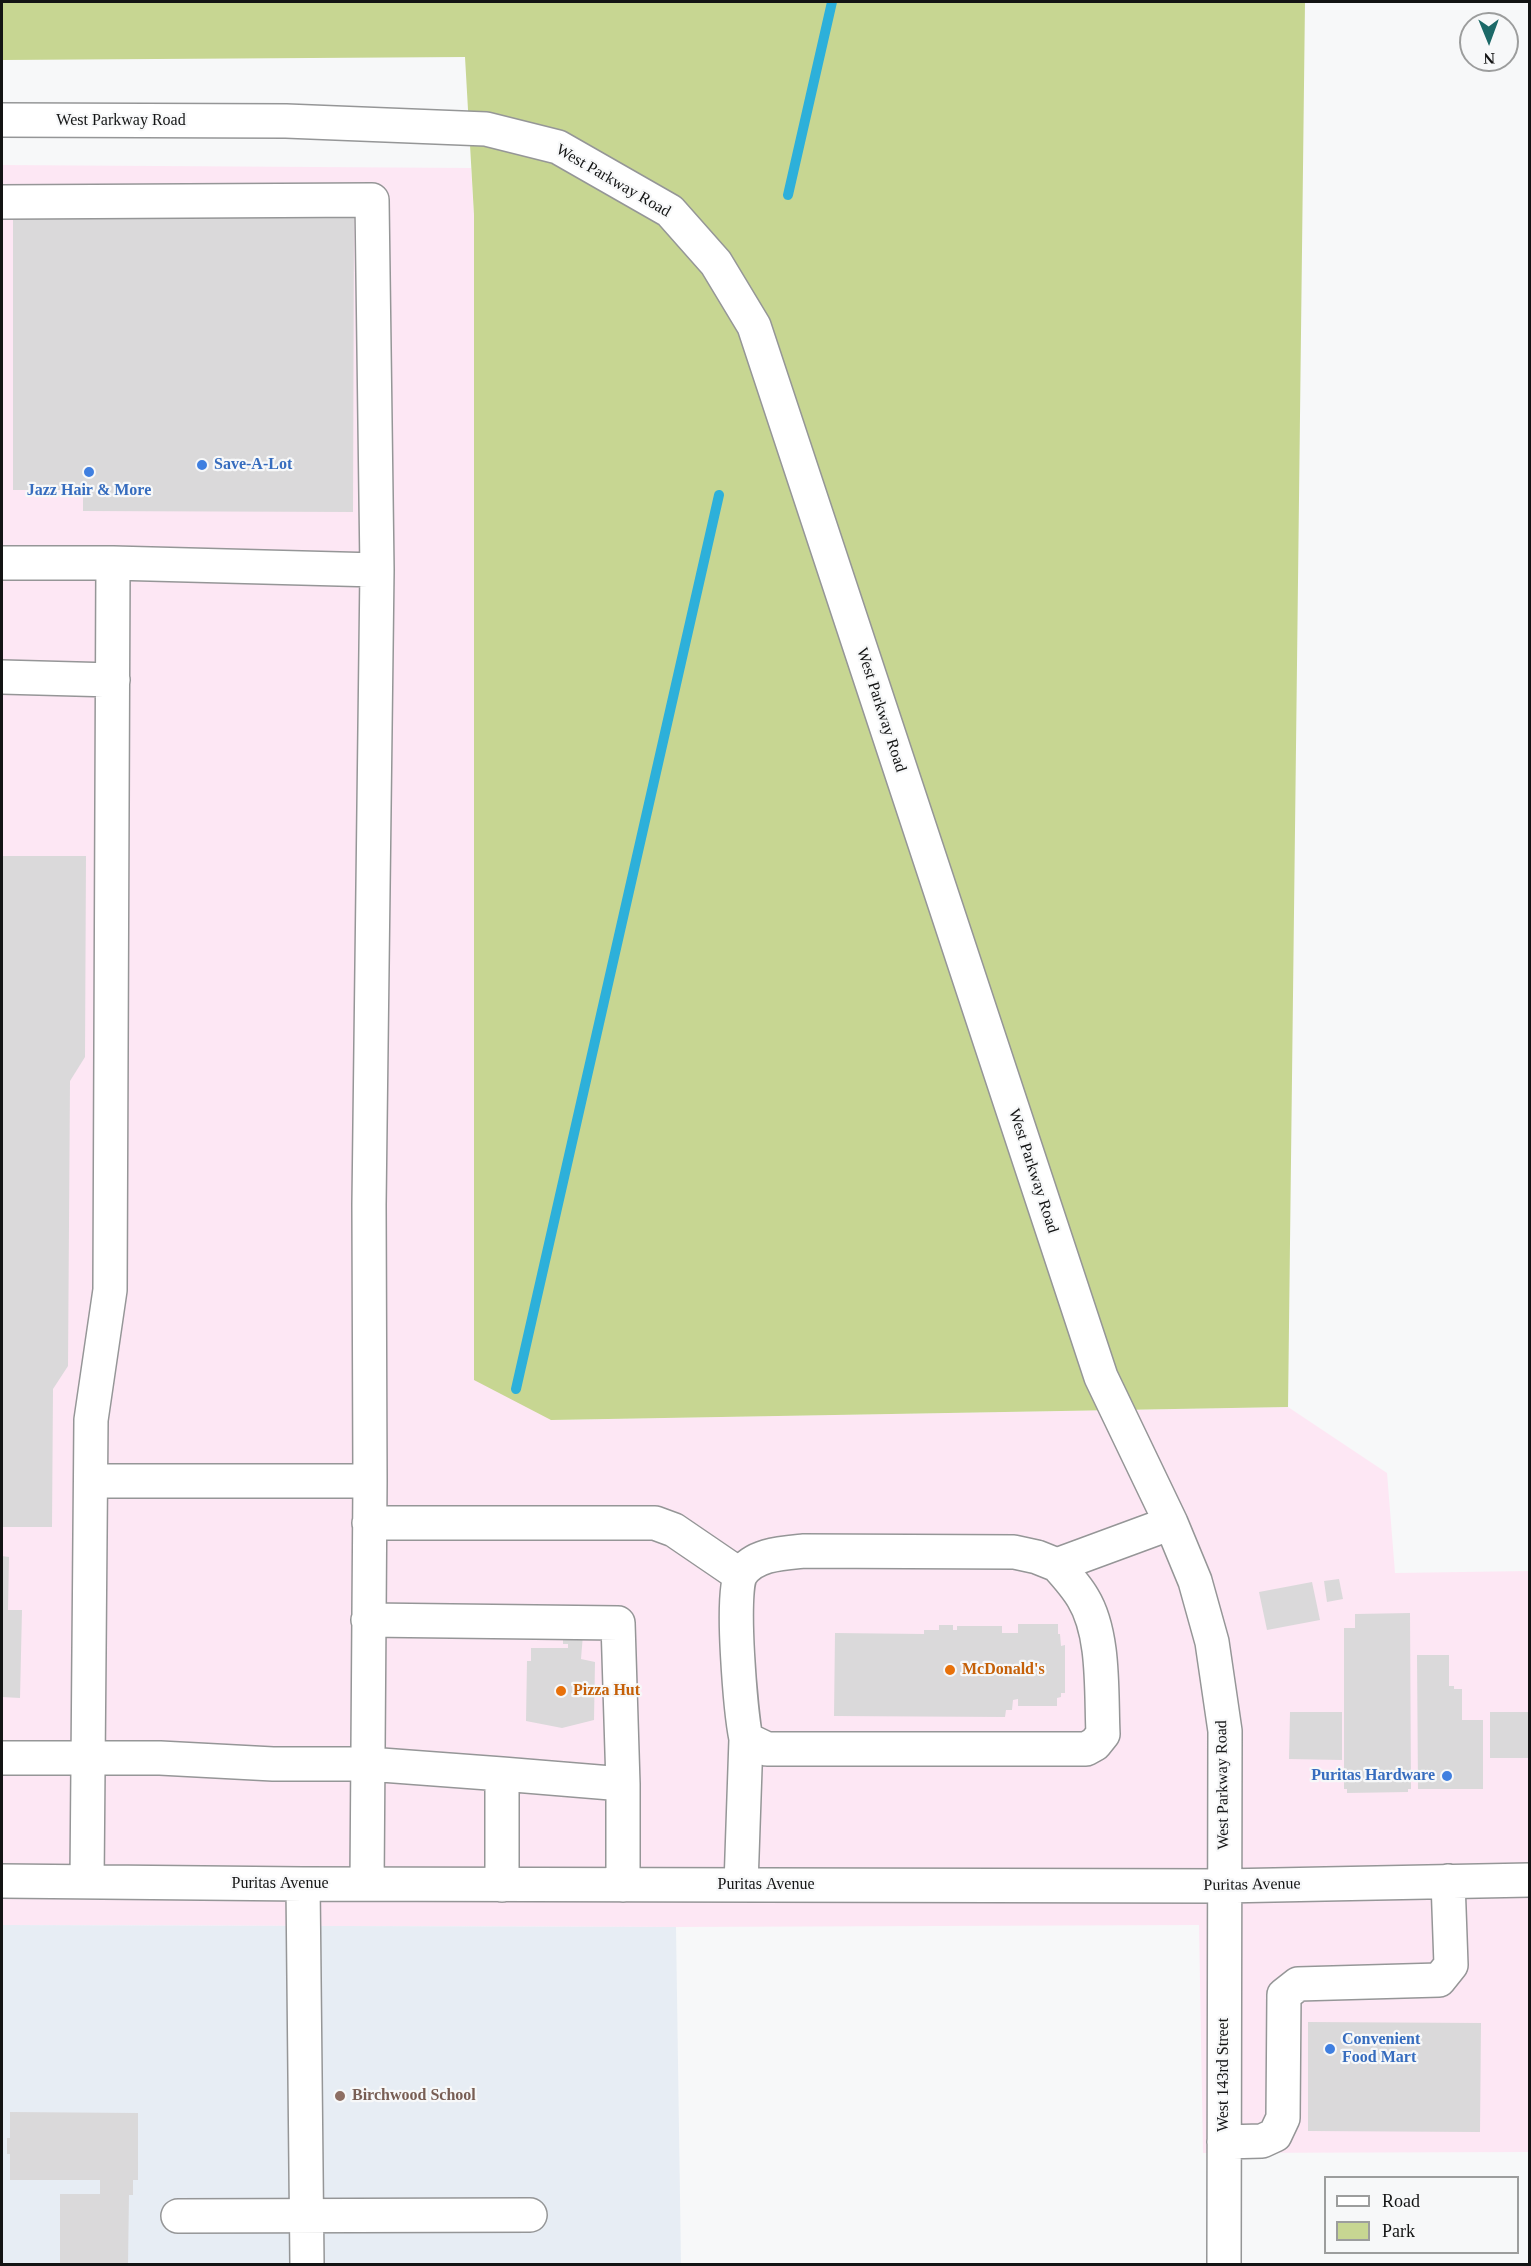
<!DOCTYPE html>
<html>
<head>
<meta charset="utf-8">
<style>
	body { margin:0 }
	#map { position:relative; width:1531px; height:2266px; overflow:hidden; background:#f7f8f9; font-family:"Times New Roman",serif }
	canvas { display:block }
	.frame { position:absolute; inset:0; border:3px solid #131414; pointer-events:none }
	.legend { position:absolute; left:1324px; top:2176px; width:195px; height:78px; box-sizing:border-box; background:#f7f8f9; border:2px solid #9c9d9d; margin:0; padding:8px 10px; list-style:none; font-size:18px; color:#131414 }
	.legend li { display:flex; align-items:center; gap:12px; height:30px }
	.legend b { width:30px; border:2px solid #9c9d9d }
	.north { position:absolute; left:1459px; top:12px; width:60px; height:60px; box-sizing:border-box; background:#f7f8f9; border:2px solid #9c9d9d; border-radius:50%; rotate:179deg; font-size:16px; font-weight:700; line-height:24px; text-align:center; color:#131414 }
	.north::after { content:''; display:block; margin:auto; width:21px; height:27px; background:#1c6968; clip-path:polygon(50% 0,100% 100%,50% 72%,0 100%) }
</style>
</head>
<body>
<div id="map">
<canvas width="1531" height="2266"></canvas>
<div class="frame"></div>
<ul class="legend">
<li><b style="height:8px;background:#fff"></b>Road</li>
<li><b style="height:16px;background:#c7d692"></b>Park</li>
</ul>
<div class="north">N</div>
</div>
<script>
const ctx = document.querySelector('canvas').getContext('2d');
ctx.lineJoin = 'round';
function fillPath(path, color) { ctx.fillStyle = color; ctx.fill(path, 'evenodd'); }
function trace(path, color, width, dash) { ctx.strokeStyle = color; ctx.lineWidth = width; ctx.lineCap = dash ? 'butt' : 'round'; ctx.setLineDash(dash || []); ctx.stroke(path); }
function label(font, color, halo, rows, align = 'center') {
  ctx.font = font + ' "Times New Roman",serif'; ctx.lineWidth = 4.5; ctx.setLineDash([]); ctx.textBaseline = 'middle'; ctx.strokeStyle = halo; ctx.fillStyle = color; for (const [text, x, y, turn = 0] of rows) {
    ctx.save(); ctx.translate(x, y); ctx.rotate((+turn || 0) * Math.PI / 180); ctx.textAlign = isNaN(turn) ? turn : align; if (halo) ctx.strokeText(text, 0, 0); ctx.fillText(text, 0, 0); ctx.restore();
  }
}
const commercial = new Path2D(`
	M2,165L471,168L551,1420L1288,1407L1387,1473L1395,1573L1529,1571V2152L1203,2153L1199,1925L676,1927L2,1925Z`);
const built = new Path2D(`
	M2,1925L676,1927L681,2264H2Z`);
const green = new Path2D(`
	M2,2H1305L1288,1407L551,1420L474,1380V215L465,57L2,60Z`);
const stream = new Path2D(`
	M788,195L832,2
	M516,1389L719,495`);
const building = new Path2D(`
	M13,214L354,215L353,512L83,511V490H13Z
	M2,856H86L85,1057L70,1081L68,1366L53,1389L52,1527H2Z
	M2,1556L9,1557L8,1610H22L20,1698L2,1697Z
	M1339,1579L1343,1599L1327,1602L1324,1581Z
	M1312,1582L1320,1620L1267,1630L1259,1592Z
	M1410,1613L1411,1789H1408V1792L1347,1793V1789H1344V1628H1355V1614Z
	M1018,1624H1058V1634H1060L1061,1646L1065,1645V1693H1061V1697L1057,1698V1706H1018V1699L1013,1700L1012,1710H1006L1005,1717L834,1716L835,1633L924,1634V1630H939V1625H953V1630H957V1626H1002V1633H1018Z
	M563,1631L583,1634L581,1659L595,1662L594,1720L562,1728L526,1721L527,1661H531V1648H568V1644H563Z
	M1417,1655H1449V1686H1454V1689H1462V1720H1483V1789H1418Z
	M1290,1712H1342V1760L1289,1759Z
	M1490,1712H1530V1758H1490Z
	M1308,2022L1481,2023L1480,2132L1308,2131Z
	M10,2112L138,2113V2180H133V2195H129L128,2264H60V2194H100V2180H10V2154H7V2138H10Z`);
const minor = new Path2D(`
	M2,120L286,121L486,129L558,147L670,211L716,263L754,326L1101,1377L1171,1523L1195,1581L1212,1642L1225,1731L1224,2264
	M2,202L372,200L377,570
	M2,563H113
	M2,677L113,680
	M91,1481H370
	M369,1523H655L674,1530L740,1575
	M1057,1565C1066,1575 1076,1586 1083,1598C1105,1634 1101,1692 1103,1734L1095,1744L1086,1749H767L746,1739C741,1714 730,1593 741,1574C754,1554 783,1553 804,1551L1014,1552L1037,1557L1057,1565L1171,1523
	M368,1620L618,1623L623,1784V1885
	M2,1758H160L273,1764H368L502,1774V1885
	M502,1774L623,1784
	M2,1881L303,1884L1223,1886L1530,1880
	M87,1882L91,1420L110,1290L113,563L377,570L369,1204L370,1481L367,1884
	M303,1884L307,2264
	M741,1885L746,1739
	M1224,2142L1262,2141L1275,2135L1283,2118L1284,1995L1298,1984L1439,1980L1451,1965L1448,1881
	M178,2216L530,2215`);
const markers = [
	[202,465,6,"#3f7fe0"],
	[89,472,6,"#3f7fe0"],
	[950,1670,6,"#e8710a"],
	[561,1691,6,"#e8710a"],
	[1447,1776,6,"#3f7fe0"],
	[1330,2049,6,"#3f7fe0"],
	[340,2096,6,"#8d6e63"]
];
const streetNames = [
	["West Parkway Road",121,121],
	["West Parkway Road",613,181,30],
	["West Parkway Road",881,710,72],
	["West Parkway Road",1033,1171,72],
	["West Parkway Road",1223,1785,-91],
	["Puritas Avenue",280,1884],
	["Puritas Avenue",766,1885],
	["Puritas Avenue",1252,1885,-1],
	["West 143rd Street",1224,2075,-90]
];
const shopNames = [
	["Save-A-Lot",214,465],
	["Jazz Hair & More",89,491,"center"],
	["Puritas Hardware",1435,1776,"right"],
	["Convenient",1342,2040],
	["Food Mart",1342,2058]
];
const foodNames = [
	["McDonald's",962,1670],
	["Pizza Hut",573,1691]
];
const educationNames = [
	["Birchwood School",352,2096]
];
fillPath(commercial, '#fde7f4');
fillPath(built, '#e7edf4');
fillPath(green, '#c7d692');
trace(stream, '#2db0da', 10);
fillPath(building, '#dad9da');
trace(minor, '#959697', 36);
trace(minor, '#fff', 33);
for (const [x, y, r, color] of markers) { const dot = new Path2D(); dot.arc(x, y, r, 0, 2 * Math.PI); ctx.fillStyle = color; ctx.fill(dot); trace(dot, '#f7f8f9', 2); }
label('16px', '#131414', '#f7f8f9', streetNames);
label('bold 16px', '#366cbe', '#f7f8f9', shopNames, 'left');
label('bold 16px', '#c56008', '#f7f8f9', foodNames, 'left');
label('bold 16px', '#785e54', '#f7f8f9', educationNames, 'left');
</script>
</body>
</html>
